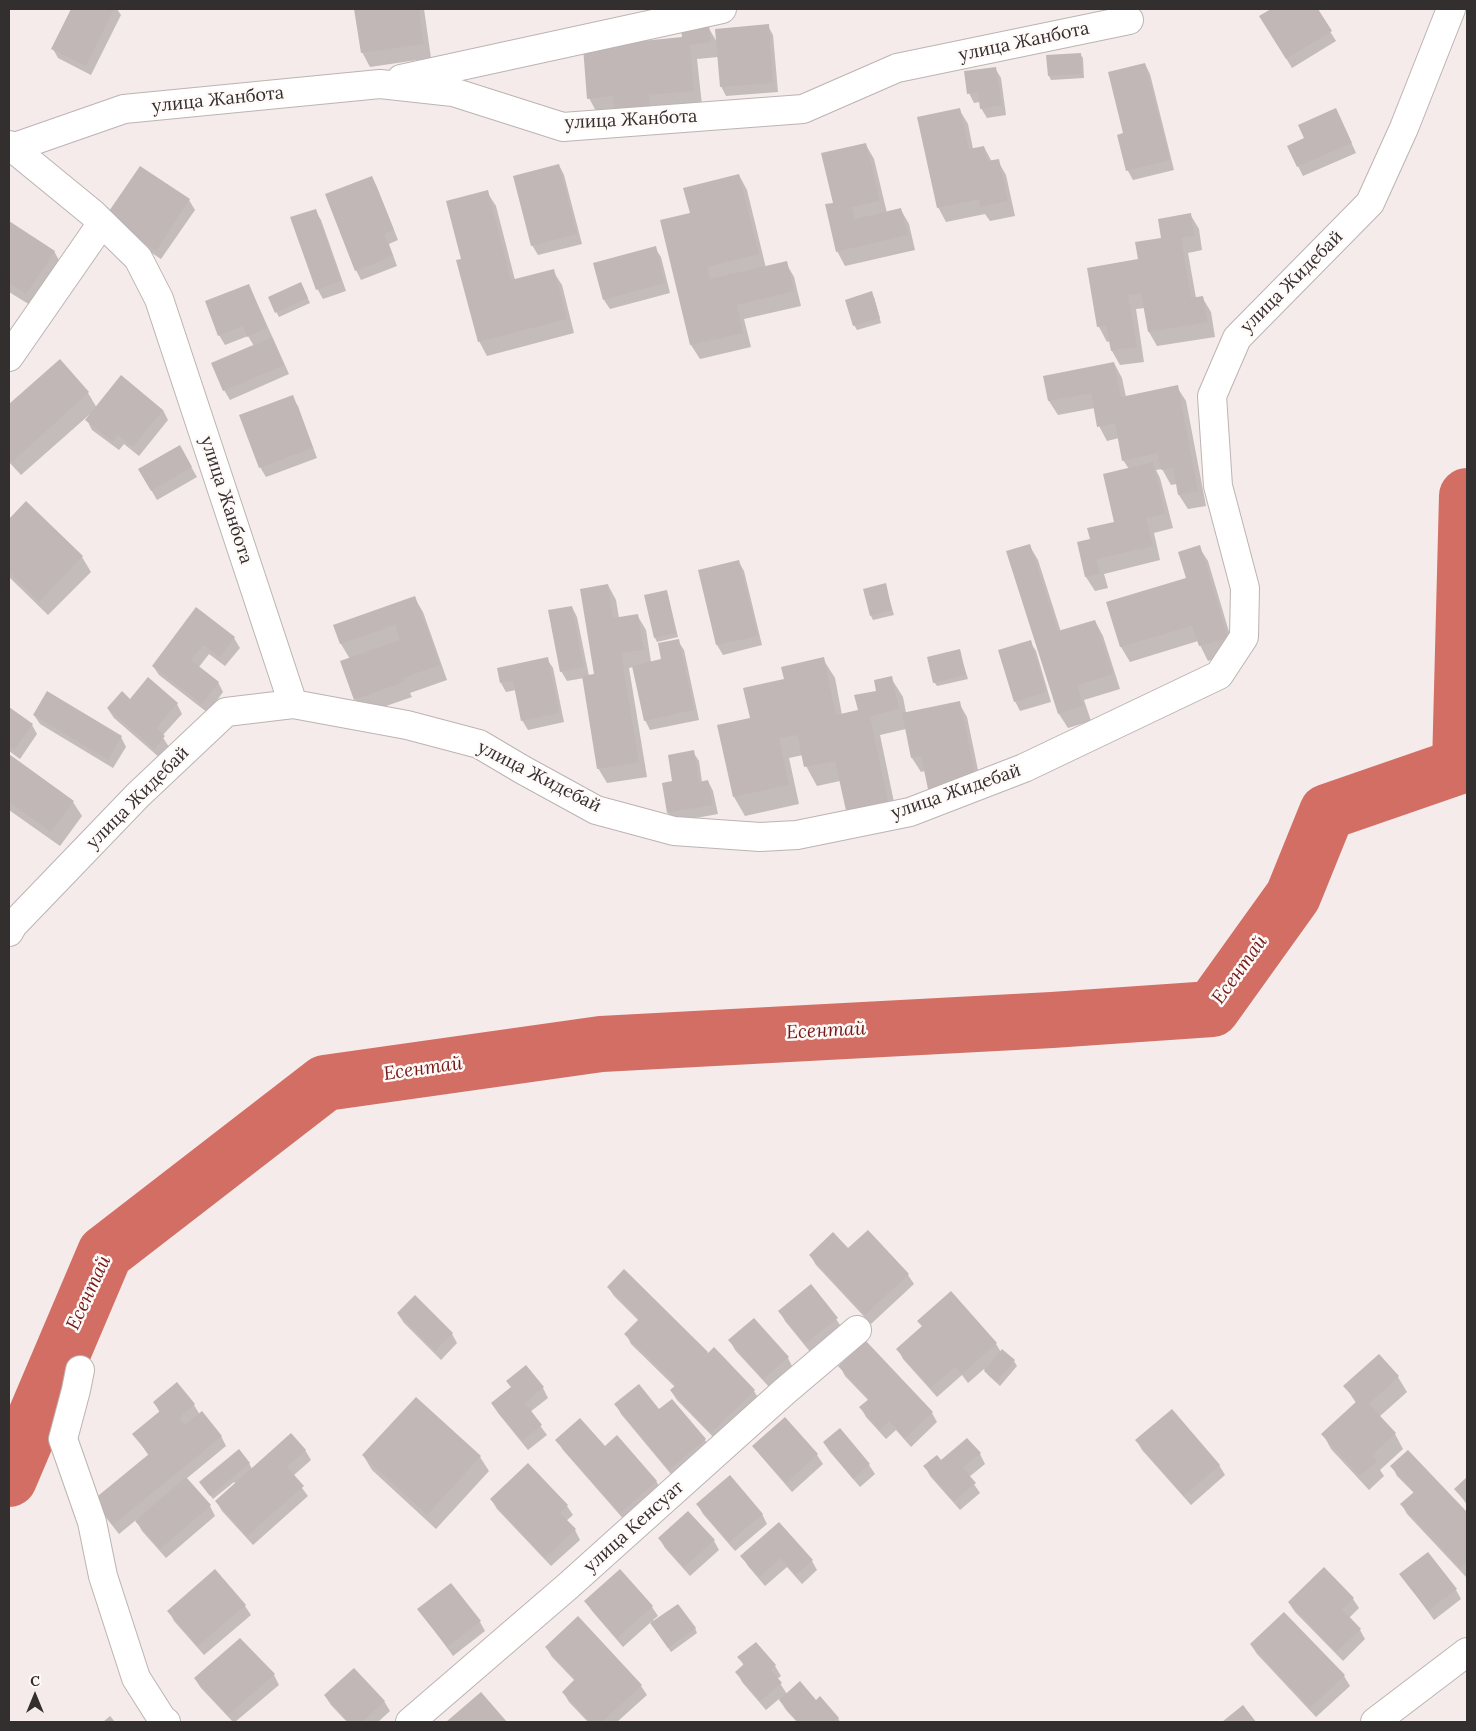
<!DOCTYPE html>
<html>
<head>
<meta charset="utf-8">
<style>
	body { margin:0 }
	#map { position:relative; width:1476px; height:1731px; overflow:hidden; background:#f4ebea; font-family:Lora,serif }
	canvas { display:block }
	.frame { position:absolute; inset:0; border:10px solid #322f2e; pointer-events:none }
	.north { position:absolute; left:10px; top:1671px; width:50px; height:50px; -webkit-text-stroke:4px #fff9f8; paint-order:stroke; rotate:0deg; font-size:14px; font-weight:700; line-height:20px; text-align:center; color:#322f2e }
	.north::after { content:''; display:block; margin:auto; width:18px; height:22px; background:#322f2e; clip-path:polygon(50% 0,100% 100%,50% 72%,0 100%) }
</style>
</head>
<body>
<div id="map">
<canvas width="1476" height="1731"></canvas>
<div class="frame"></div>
<div class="north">С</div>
</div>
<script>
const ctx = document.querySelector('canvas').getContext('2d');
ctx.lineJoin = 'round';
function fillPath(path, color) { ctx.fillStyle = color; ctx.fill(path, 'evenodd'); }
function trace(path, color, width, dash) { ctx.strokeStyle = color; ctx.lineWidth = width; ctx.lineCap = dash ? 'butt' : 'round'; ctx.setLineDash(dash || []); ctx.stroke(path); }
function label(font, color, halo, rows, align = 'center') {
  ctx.font = font + ' Lora,serif'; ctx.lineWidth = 5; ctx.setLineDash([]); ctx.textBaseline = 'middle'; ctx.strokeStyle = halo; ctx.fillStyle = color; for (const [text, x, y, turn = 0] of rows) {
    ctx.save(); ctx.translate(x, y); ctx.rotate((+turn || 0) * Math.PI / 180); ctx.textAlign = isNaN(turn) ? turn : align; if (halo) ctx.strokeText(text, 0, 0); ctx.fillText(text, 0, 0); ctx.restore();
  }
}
const shadow = new Path2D(`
	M73,9H117L121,15L91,75L58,58L53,49Z
	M356,9H424L431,58L370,67L362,52Z
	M1273,9H1316L1336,41L1292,68L1261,17Z
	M768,26L773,35L778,92L726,96L721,86L718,57L697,59L702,105L597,113L589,98L683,38L708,27L717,42Z
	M1080,54L1083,58L1084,78L1051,80L1049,76Z
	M1145,64L1150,74L1174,170L1133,180L1128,171L1125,134Z
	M995,68L1001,78L1006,115L987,118L981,108L980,102L974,103L969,93Z
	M959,109L968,124L973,149L984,147L992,162L998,161L1006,175L1015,216L990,221L985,214L946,222L938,207Z
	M1336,109L1356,153L1303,176L1298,166Z
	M866,145L874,159L887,213L901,210L909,224L915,250L845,266L837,251L835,203Z
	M559,165L564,175L582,244L538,255L532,245Z
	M140,168L189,200L195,210L161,259L112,227Z
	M739,175L747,190L766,268L786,263L794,277L801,306L744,319L751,347L700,359L691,345V214Z
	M372,177L377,187L398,240L389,244L397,266L361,280L356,270Z
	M487,192L496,206L515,280L553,271L562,285L574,333L487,356L479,341L463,260Z
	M315,210L321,220L346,291L323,299L318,290L292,218Z
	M1190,214L1199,229L1202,250L1188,253L1196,298L1202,297L1211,312L1215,337L1157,346L1149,332L1145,308L1136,309L1144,362L1120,365L1112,351L1110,341L1107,342L1099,327L1089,269L1140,260Z
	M9,222L54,251L62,266L35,308L9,292Z
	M655,248L661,257L670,293L610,309L604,300Z
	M249,285L289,374L230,400L224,390L254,346L248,336L225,345L219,335Z
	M303,288L310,303L279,317L269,298Z
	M874,297L881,323L857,330L854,325Z
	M59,361L88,393L97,408L163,410L168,420L139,456L124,444L119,450L92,430L87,420L90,416L89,415L21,475L9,462V406Z
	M1114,363L1122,378L1126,397L1177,387L1186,401L1206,506L1188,509L1179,495L1177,484L1171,485L1162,469L1156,470L1160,478L1173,528L1154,533L1160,560L1104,574L1108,588L1095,591L1086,577L1078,543L1091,540L1115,522L1129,469L1123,460L1119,438L1107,441L1099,426L1095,408L1058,415L1049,401L1045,377Z
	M292,397L298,406L317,458L266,477L260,467Z
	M179,446L197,477L157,500L139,469Z
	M26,503L82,557L91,572L48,615L9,577V521Z
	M1029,545L1038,560L1061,632L1095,621L1103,636L1120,689L1084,700L1091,721L1068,728L1059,714Z
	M1199,547L1208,561L1235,652L1208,661L1198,641L1130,662L1121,647L1108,603L1188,579Z
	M739,562L744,571L762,645L723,655L717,645L699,571Z
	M608,585L616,600L619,618L637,615L646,630L651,662L663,660L678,641L684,650L699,720L650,730L645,720L633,667L629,668L647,777L607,783L598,768L584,678L567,681L561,671L572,607L577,617L589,676L595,675Z
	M885,585L894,615L873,620L871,616Z
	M666,591L668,595L678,637L657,642L655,638Z
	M414,597L423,612L447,680L410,693L412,697L363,714L355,699L350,659L341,644L335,626Z
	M196,609L234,638L240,648L225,666L209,654L199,667L218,682L223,692L208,713L159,675L153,666Z
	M1030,642L1036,651L1051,702L1020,711L1015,701Z
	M959,650L968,679L937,686L934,682Z
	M547,659L553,668L564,722L528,730L522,720L516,690L506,692L501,683Z
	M823,659L835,678L842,715L859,711L891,678L903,697L906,713L959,703L967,717L983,794L938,804L929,789L925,771L921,772L912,758L906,729L880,735L899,826L840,781L817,786L806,766L803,755L789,758L799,804L745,816L734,797L751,719L786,680Z
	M130,700L177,704L182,714L162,736L169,747L160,758L114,718L108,709Z
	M9,708L32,725L37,734L20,759L9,751Z
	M34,715L121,737L126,747L113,768L40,724Z
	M693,752L699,761L702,782L708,781L713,791L718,814L674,822L668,813L663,784L674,782Z
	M9,756L73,802L82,816L60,846L9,810Z
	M868,1232L908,1275L914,1284L871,1324L816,1265L810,1255L848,1250Z
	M624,1271L709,1354L714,1349L754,1391L760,1401L717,1441L677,1400L671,1391L675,1387L631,1344L626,1334L639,1321L614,1296L608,1287Z
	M951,1293L996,1344L1001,1352L1002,1351L1014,1361L1017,1366L1000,1386L988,1375L984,1369L968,1383L962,1375L937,1397L903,1359L898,1349L923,1328L919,1321Z
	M780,1311L836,1319L842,1328L811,1353L785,1321Z
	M398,1314L452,1334L457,1343L441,1360L404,1323Z
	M754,1319L788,1358L793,1368L770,1388L735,1350L730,1340Z
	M1379,1355L1398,1377L1407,1392L1379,1417L1395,1434L1403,1449L1380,1470L1384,1476L1369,1490L1331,1449L1323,1434L1356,1403L1345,1386Z
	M840,1366L932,1413L937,1422L911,1447L896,1430L886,1439L866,1417L861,1408L869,1401L845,1376Z
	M177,1384L194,1405L200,1415L221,1436L226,1446L186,1479L210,1506L215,1516L166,1558L142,1531L136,1520L119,1534L100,1510L149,1456L134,1434L160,1413L154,1402Z
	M543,1388L548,1398L530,1412L547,1435L528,1450L498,1413L492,1404Z
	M616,1405L659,1411L705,1440L710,1450L675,1479L621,1414Z
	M840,1430L869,1465L875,1474L860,1487L830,1452L824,1443Z
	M557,1440L605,1447L656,1481L662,1491L626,1522L563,1450Z
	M967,1440L980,1454L985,1464L969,1477L980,1493L960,1510L930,1476L925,1466L941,1462Z
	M1137,1441L1219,1465L1225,1475L1191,1505L1142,1450Z
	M754,1446L817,1455L823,1464L792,1492L760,1455Z
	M305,1450L311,1460L293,1476L308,1496L253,1545L222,1511L216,1501L236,1484L234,1482L213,1499L203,1486L249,1463L252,1469Z
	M1408,1451L1467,1514L1466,1577L1407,1514L1402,1505L1414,1493L1397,1476L1392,1466Z
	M363,1455L480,1457L489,1471L436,1529L372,1470Z
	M1467,1478V1505L1456,1489Z
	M491,1499L567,1506L573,1515L566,1521L575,1530L580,1540L551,1566L497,1509Z
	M698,1505L762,1514L767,1524L735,1551L703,1514Z
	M779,1524L812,1561L817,1570L802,1584L787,1567L765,1586L748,1566L742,1556Z
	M659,1538L714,1541L719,1550L690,1576L665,1548Z
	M215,1571L245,1606L251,1615L204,1655L174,1621L169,1611Z
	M1401,1574L1456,1590L1461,1599L1434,1620Z
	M1353,1599L1359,1608L1349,1618L1360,1630L1365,1639L1343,1661L1295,1612L1289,1603Z
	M586,1602L652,1607L658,1616L653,1620L654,1622L695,1628L697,1633L671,1652L651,1622L623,1647L592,1611Z
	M419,1609L480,1622L485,1631L453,1656Z
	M1284,1614L1344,1676L1350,1686L1316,1717L1257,1654L1251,1645Z
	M756,1643L775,1666L781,1676L777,1679L787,1694L816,1701L838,1718L840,1722H797L786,1710L779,1699L766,1710L742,1682L737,1672L744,1666L739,1657Z
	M546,1647L641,1686L647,1695L617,1722H588L569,1702L563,1692L575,1681L552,1657Z
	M274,1675L279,1685L235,1722H233L201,1688L195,1679Z
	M480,1694L506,1722H448Z
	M325,1696L384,1701L390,1711L378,1722H347L331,1705Z
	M110,1716L115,1722H103Z`);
const river = new Path2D(`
	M9,1479L105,1253L325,1083L601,1044L1052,1020L1212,1009L1293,896L1327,812L1460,766L1467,496`);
const building = new Path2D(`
	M71,9H114L86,66L51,49Z
	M354,9H419L424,44L361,53Z
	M1271,9H1318L1332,31L1286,59L1259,16Z
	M769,24L773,83L720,87L715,29Z
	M709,25L711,42L690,45L694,91L649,95L651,112L615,116L613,96L587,99L583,47L682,37L681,28Z
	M1081,53L1082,74L1048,76L1046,55Z
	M1145,63L1170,160L1126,171L1117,135L1123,133L1108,72Z
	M996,67L1002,105L980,109L978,92L967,94L964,71Z
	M960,108L969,149L984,146L987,161L999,159L1008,201L980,207L979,199L937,208L917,117Z
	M1336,108L1352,143L1297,167L1287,146L1304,138L1298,125Z
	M866,143L880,201L852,207L855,219L901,208L908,235L836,252L825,204L833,203L821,153Z
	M559,164L577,234L531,246L513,176Z
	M140,166L190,199L156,251L105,217Z
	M739,174L759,254L707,267L710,279L787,261L794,291L737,305L743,333L690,345L660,220L690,213L683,188Z
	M372,176L394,230L384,234L393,256L355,271L325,194Z
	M488,190L511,280L554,269L567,319L478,342L456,260L461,259L446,201Z
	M316,209L341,281L316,290L290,217Z
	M1191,213L1194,236L1181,238L1191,298L1203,296L1208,322L1148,332L1141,293L1128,295L1137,347L1111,351L1106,326L1097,327L1087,268L1138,259L1135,242L1161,238L1158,219Z
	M9,221L55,251L26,294L9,283Z
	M656,246L665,283L603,300L593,263Z
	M301,282L308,298L275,313L268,297Z
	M249,284L267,328L247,337L243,326L218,336L205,301Z
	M872,291L880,318L853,326L845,300Z
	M272,337L284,365L223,391L211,363Z
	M60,359L89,392L12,462L9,458V404Z
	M1114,362L1121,397L1178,385L1198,491L1178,495L1173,468L1161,470L1158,453L1122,461L1115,423L1097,427L1091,393L1048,401L1043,376Z
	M121,375L163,410L133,447L118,435L113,442L85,420Z
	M293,395L313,448L259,468L239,415Z
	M180,445L192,467L151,491L138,469Z
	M1153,462L1165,514L1146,518L1153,546L1097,559L1100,574L1085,577L1077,542L1090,539L1087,528L1114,522L1103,474Z
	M26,501L83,556L39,602L9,572V519Z
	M1030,544L1058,631L1095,620L1113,674L1077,685L1084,706L1058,714L1006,551Z
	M1200,545L1228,638L1199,646L1192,626L1120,647L1106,602L1186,578L1178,552Z
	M739,560L758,636L716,645L698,570Z
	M886,583L892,610L870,616L863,589Z
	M608,584L613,618L638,614L644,650L621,653L639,762L597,769L582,676L594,674L580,589Z
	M667,590L676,633L654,638L644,595Z
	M415,596L440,665L403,678L404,682L354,700L340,661L400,640L395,625L340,644L333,625Z
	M572,606L584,667L560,672L548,610Z
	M196,607L235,637L220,657L203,645L191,660L219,682L202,704L152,666Z
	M679,639L694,710L644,721L632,666L661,659L658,643Z
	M1031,640L1046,692L1014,702L998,650Z
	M960,649L966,675L933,683L927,657Z
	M548,657L559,713L521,721L513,681L500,683L497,668Z
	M824,657L836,715L858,710L854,695L876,691L874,680L892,676L899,709L870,716L889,806L847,815L835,761L804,767L797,735L779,738L789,785L733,797L717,725L750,718L743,688L784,679L781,667Z
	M148,677L178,703L156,728L165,736L154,749L107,708L122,691L130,699Z
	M47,691L122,736L108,760L33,715Z
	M960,701L976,780L928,789L921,756L911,758L902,713Z
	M9,707L33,724L14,750L9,746Z
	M694,750L699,782L708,780L713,805L667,813L662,783L672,781L668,755Z
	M9,754L74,801L51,832L9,802Z
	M868,1230L909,1274L865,1315L809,1255L833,1232L848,1248Z
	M624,1269L708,1352L699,1362L714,1347L755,1390L711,1433L670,1390L676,1385L624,1334L639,1319L607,1287Z
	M811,1284L838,1318L805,1344L778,1311Z
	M951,1291L997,1343L962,1374L955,1367L931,1388L896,1349L922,1326L917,1321Z
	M415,1295L453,1333L435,1351L397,1313Z
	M754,1318L789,1357L763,1379L728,1340Z
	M866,1341L933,1412L905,1438L889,1421L880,1430L859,1407L869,1399L838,1366Z
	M1002,1349L1015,1360L997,1382L984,1371Z
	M1379,1354L1399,1376L1369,1404L1396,1433L1372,1455L1377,1461L1360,1476L1321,1434L1357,1401L1343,1386Z
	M526,1365L544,1387L525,1403L542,1425L522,1441L491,1403L511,1387L506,1381Z
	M177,1382L195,1404L179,1418L185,1425L202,1411L222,1436L113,1525L93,1500L149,1454L132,1434L160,1411L153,1402Z
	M639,1384L659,1409L672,1399L706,1439L669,1470L614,1404Z
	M416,1397L481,1456L427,1515L362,1455Z
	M1172,1409L1220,1465L1184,1496L1135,1440Z
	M785,1417L818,1454L786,1483L752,1446Z
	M580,1418L605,1446L617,1435L657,1481L620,1513L555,1440Z
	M840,1428L870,1464L853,1479L823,1442Z
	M291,1433L306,1450L287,1467L304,1486L247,1536L215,1501Z
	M967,1438L981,1453L963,1468L976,1483L954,1501L923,1466L937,1455L941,1460Z
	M239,1449L250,1463L210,1496L199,1482Z
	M1408,1450L1467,1512V1562L1460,1568L1400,1504L1414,1492L1390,1466Z
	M528,1463L568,1505L560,1513L576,1529L545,1558L490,1499Z
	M730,1475L763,1514L729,1542L696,1504Z
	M186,1477L211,1505L160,1549L135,1521Z
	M1467,1477V1503L1454,1489Z
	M688,1511L715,1540L684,1567L658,1538Z
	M779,1522L813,1560L796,1575L781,1558L759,1577L740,1556Z
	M1428,1552L1457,1589L1428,1611L1399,1574Z
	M1324,1567L1354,1598L1342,1609L1361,1629L1336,1652L1288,1602Z
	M215,1569L246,1605L198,1646L167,1611Z
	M620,1569L653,1606L617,1638L584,1601Z
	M451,1583L481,1621L447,1647L417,1609Z
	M678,1604L696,1628L668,1648L650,1623Z
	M1284,1612L1345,1675L1310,1708L1250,1644Z
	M578,1616L642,1685L602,1722H590L562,1692L575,1679L545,1647Z
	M240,1638L275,1674L228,1715L194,1678Z
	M756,1642L776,1665L771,1670L782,1683L760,1701L735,1672L744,1664L737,1657Z
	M354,1668L385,1701L362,1722H349L324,1695Z
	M800,1681L816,1700L820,1696L839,1718L833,1722H798L779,1700Z
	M481,1692L507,1722H446Z
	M1243,1705L1256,1722H1222Z`);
const minor = new Path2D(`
	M401,79L722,9
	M9,145L92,213L138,258L159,299L293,704
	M12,148L124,109L380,84L453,92L563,127L803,109L897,68L1129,20
	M9,357L102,223
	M9,932L13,925L138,795L226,712L293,704L407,725L479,744L523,770L596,810L674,831L760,837L797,835L910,812L1024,768L1219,675L1244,637L1245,588L1218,486L1212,396L1237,338L1370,203L1404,128L1451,9
	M80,1370L76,1390L63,1439L92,1522L103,1576L136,1678L162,1719L166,1722
	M410,1722L568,1586L785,1391L857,1330
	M1375,1722L1467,1652`);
const streetNames = [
	["улица Жанбота",1024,42,-12],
	["улица Жанбота",218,100,-6],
	["улица Жанбота",631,120,-3],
	["улица Жидебай",1292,282,-45],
	["улица Жанбота",226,500,72],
	["улица Жидебай",539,777,27],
	["улица Жидебай",956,792,-19],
	["улица Жидебай",138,798,-45],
	["улица Кенсуат",634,1527,-42]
];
const waterNames = [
	["Есентай",1240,970,-54],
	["Есентай",826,1031,-3],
	["Есентай",423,1069,-8],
	["Есентай",89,1293,-65]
];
fillPath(shadow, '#0003');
trace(river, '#d26e64', 56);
fillPath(building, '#c0b7b6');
trace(minor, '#bcb4b2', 30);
trace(minor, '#fff', 28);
label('18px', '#322f2e', '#fff9f8', streetNames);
label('italic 19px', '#741917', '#fff9f8', waterNames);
</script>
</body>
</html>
